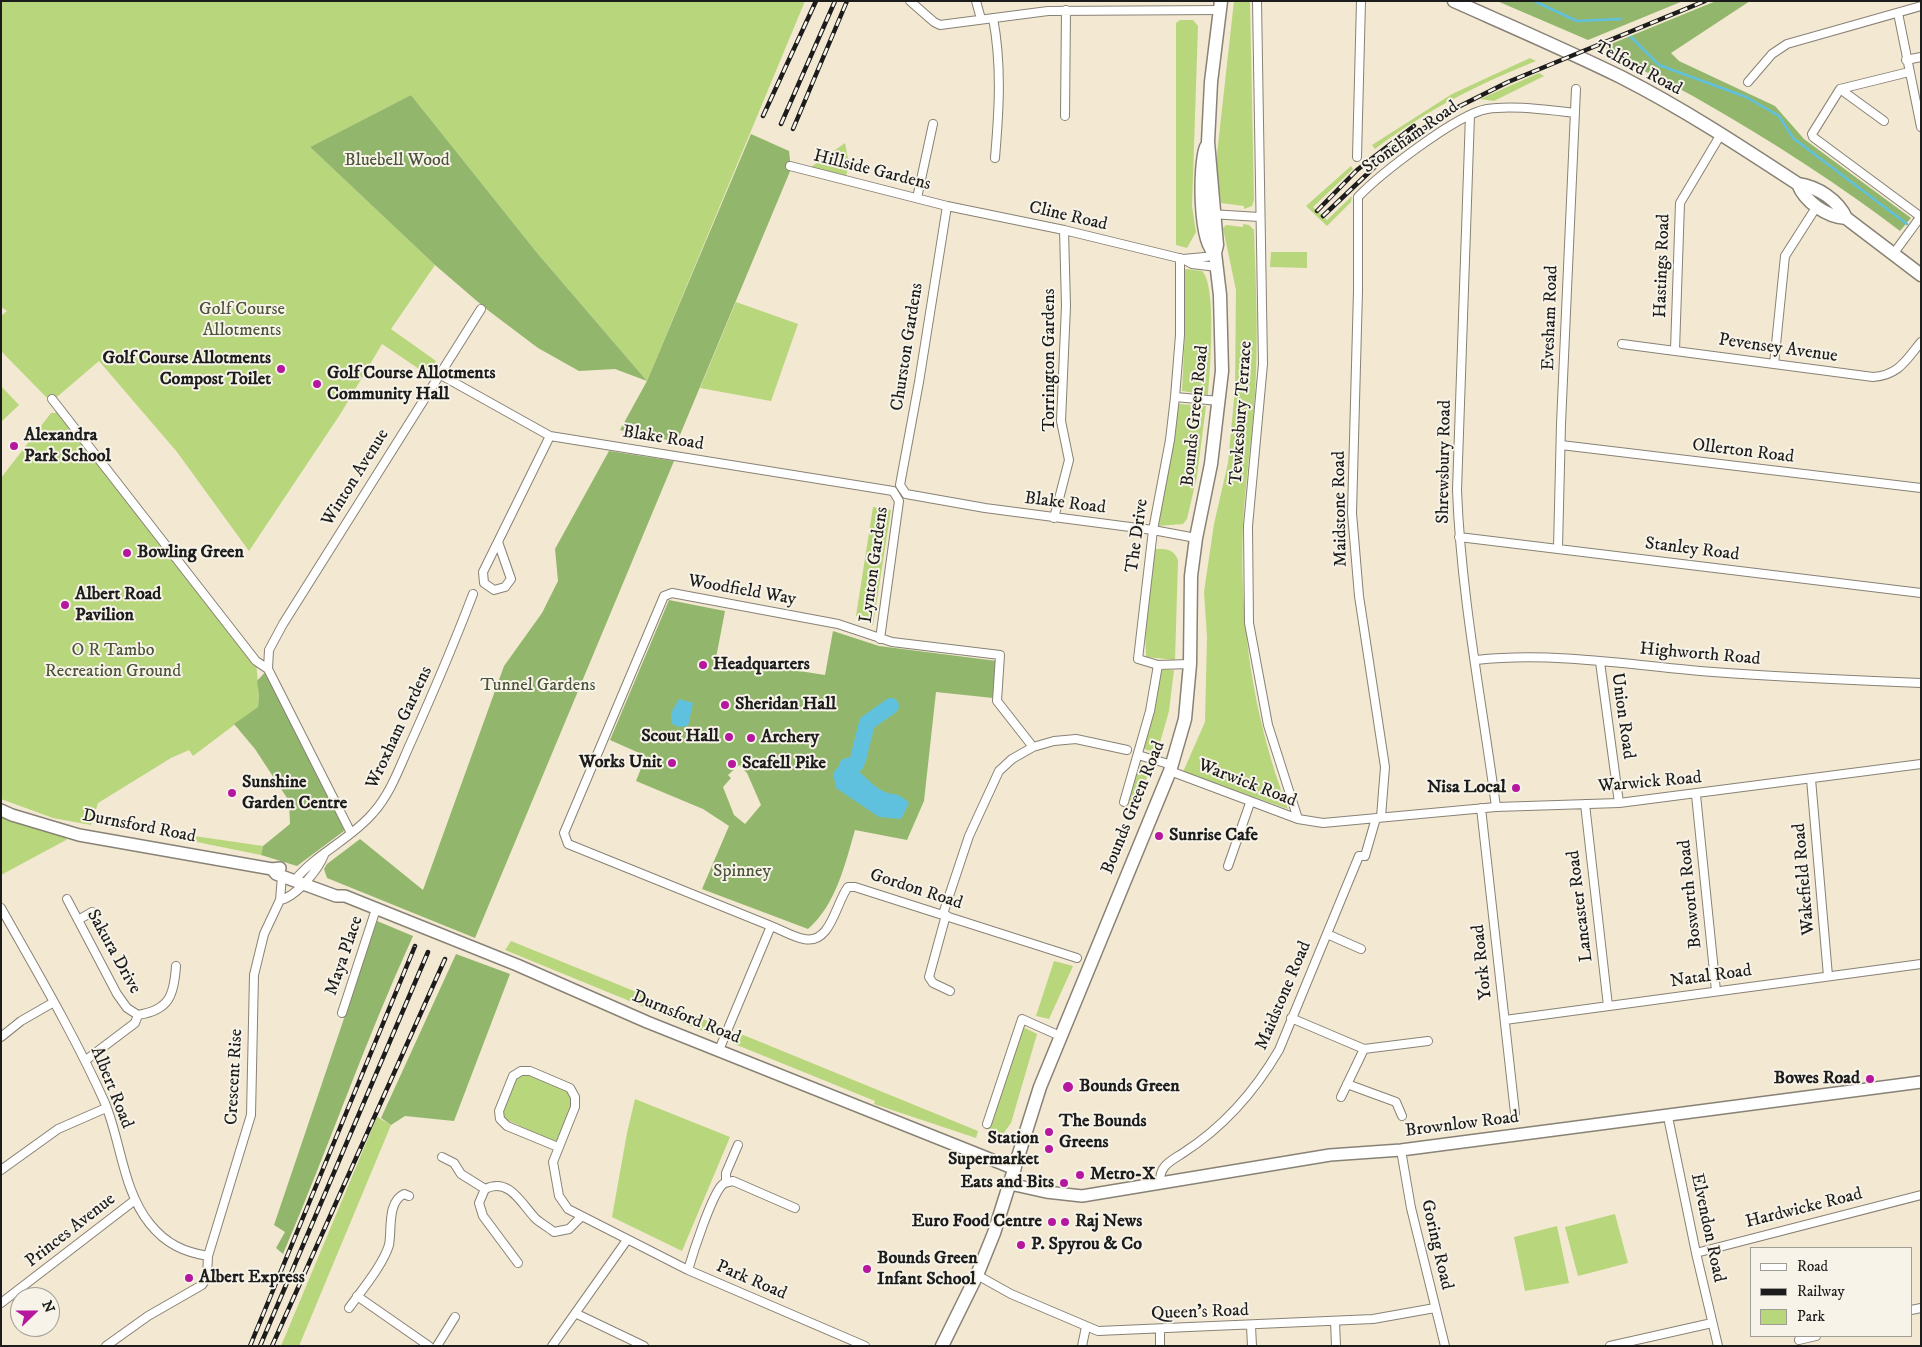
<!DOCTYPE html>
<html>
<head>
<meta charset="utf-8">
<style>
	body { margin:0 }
	#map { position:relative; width:1922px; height:1347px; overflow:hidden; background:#f3e8d1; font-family:"IM FELL DW Pica",serif }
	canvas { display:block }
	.frame { position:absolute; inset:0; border:2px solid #1c1c1c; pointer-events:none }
	.legend { position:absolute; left:1750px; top:1247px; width:162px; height:90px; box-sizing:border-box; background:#f7f3e8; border:1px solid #9f9d96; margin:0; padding:6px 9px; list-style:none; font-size:15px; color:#1c1c1c }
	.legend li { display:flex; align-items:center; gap:10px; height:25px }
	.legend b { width:25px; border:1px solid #9f9d96 }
	.north { position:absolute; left:10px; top:1287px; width:50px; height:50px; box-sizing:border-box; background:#f7f3e8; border:1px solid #9f9d96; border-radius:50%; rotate:68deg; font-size:14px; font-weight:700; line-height:20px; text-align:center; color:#1c1c1c }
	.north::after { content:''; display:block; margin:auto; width:18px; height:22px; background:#b5179e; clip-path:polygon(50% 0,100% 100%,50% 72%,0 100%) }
</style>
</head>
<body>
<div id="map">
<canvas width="1922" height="1347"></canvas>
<div class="frame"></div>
<ul class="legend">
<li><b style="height:6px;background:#fff"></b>Road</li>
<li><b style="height:6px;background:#1c1c1c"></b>Railway</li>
<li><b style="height:14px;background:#b8d67c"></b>Park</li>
</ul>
<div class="north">N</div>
</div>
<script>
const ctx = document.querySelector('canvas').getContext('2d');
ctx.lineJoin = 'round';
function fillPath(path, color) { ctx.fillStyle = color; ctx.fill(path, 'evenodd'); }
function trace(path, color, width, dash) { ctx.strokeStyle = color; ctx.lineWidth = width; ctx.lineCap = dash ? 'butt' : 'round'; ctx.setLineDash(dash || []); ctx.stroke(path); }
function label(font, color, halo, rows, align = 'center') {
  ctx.font = font + ' "IM FELL DW Pica",serif'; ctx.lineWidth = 4; ctx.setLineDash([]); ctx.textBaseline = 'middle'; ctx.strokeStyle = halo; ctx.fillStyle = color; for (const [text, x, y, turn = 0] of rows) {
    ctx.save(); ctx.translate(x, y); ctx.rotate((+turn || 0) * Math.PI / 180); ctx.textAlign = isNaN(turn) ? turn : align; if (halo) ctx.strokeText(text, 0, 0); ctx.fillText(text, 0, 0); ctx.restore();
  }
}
const green = new Path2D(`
	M1,1H805L647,381L538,254L411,95L310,147L435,265L391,329L436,361L428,375L382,344L341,413L249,551L177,452L99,361L51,402L1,351V316L7,311L1,307Z
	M1234,1H1250L1254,200L1252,206L1244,209V206L1221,203L1216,163Z
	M1180,20H1193L1198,26L1192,206L1196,232L1187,248L1176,245V23Z
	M1530,58L1536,61C1481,83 1426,110 1375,149L1372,145L1452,94Z
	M1539,73L1544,76L1494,101L1480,99Z
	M845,143L849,164L846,176L811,167Z
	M1351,166L1353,169L1313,207L1327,220L1352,196L1351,202L1327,226L1306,206Z
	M1243,224L1249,225L1254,230C1256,289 1259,348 1254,407C1251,446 1245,485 1243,524C1239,621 1253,718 1288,809L1183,772L1205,722L1207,637L1204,592L1214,524L1228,463L1235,389L1236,290L1223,228L1226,225L1243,227Z
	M1271,252H1307V268L1270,267Z
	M1186,269L1202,271C1217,285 1210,372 1208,395L1182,391L1185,331L1184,270Z
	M736,302L798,324L771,401L700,388Z
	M1,386L19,405L1,422Z
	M1179,404L1206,406L1197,476L1187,519L1183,524L1158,526Z
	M60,408L256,661L259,695L258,707L193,756L189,750L171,758L98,803L91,825L53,818L1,799V478L51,413H55Z
	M873,507L891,510L873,625L856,616Z
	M1154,549C1166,549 1173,548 1178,560L1175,660L1146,657L1145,628Z
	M1161,670H1174L1169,711L1157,753L1144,749Z
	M1139,764L1151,768L1135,807L1126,804Z
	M1,810L68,832L66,840L1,875Z
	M187,835L263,846L261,855L182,839V836Z
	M511,941L720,1026L715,1036L505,950Z
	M1054,961L1073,966L1049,1019L1036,1016Z
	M1021,1026L1037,1034L1011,1123L1003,1134L999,1135L988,1129Z
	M736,1032L978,1131L976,1138L874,1104L875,1101L732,1043Z
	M528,1074L567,1089C576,1109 565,1124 557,1143L503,1118L502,1110L516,1078Z
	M635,1099L730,1137L682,1251L612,1217L627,1133Z
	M377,1117L391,1125L299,1346H281Z
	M1615,1214L1628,1263L1578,1276L1565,1227Z
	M1557,1226L1569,1283L1525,1291L1514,1237Z`);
const forest = new Path2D(`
	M1497,1H1683L1588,40Z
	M1716,1H1750L1671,53L1679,61L1775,106L1804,139L1911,218L1900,231C1837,183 1773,142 1705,103C1673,84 1639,70 1607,51L1606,46Z
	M411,95L538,254L647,381L751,134L789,151L791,169L677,442L620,430L647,381L615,369L579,371L538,348L485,308L435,265L310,147Z
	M609,451L674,461L475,938L327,878L324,869L327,864L360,839L423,890L504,666L542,613L558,581L555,549Z
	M669,600L725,611L716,658L825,675L833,631L879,646L997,661L993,698L936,692L924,801L907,840L855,830C845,864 836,905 808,929L702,889L729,826L703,809L636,781L646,756L610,740ZM739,765L747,773L761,805L745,824L734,815L723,787L731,778L728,775Z
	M268,669L343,826L344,831L297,866L261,855L263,846L290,824L289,801L255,749L234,724L258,707L259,695L257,681Z
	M377,921L413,936C365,1041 328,1149 283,1254L276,1248L285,1232L274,1225Z
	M456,954L510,974L454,1121L405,1116L391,1125L381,1118Z`);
const water = new Path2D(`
	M679,699L693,703L688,726L678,727L671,723V713Z
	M840,765C863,768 864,780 881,790C893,797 896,790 909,803L901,819L879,817L836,788L833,773Z`);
const stream = new Path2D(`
	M1534,1L1577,21L1621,19
	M1631,37L1659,65L1746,97L1779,116L1793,138L1907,224`);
const river = new Path2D(`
	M847,766L856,764L858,759L867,723L891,706`);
const minor = new Path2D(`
	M910,1L934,22L940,25L1048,11L1221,10
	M976,1L981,19
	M1257,1L1263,364L1248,526L1249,623L1268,725L1298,819
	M1898,13L1921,127
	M993,18C1002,65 999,111 995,158
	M1906,60L1921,57
	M1909,72L1840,89L1812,134L1813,137L1921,217
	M1748,82L1772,54L1787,44L1921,6
	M1840,89L1884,121
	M1470,115L1457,490C1461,596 1482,702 1496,807
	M1065,116L1066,10
	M1357,157L1361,1
	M790,166L947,206L1064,230L1183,259L1192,264L1217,267
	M917,198L933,124
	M947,206L919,382L900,485L906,494L985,508L1153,530L1196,538
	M1211,214L1259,217
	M1894,253L1921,216
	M1180,258V335L1175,397L1170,440L1153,530L1138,659L1158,665L1190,664
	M1183,259L1215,256
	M1622,344L1873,377C1899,375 1906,360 1921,342
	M1675,350L1680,203L1721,134
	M1774,364L1785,256L1817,206
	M439,374L550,436L893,491L899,501L880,639
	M1175,397L1219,401
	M52,399L256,661L268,669L351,833
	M1561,445L1921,488
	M1054,518L1069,460L1061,421L1066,306L1064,230
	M1459,537L1921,593
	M498,542L511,579L505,587L494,590L484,583L483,572L550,436
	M1558,548L1561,424L1576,89
	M1476,660C1550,652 1627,664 1700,671C1774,677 1847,680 1921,683
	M1600,662L1619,803
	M268,669L269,650L283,624L481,309
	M1138,755L1172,765
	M1170,771L1298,819L1323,823L1496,807L1619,803L1921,764
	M1811,779L1828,976
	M1696,795L1716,991
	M1124,802L1150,711L1158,665
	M1585,804L1608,1006
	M1481,808L1515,1113
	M1381,817L1385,767L1359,596L1352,513L1358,291V197C1380,174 1457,114 1487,109C1509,105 1553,110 1575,113
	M1228,866L1250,803
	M295,880C317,853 351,839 373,813C391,793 400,766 411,742C433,693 454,644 473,594
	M67,899L117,994L127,1008L138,1015
	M280,900C296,897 318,870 324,855
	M1,908C37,972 75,1036 105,1103C121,1142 123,1191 150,1224C166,1244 184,1252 208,1256
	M943,914L969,836L999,771L1012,759L1033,747L1054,741L1076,739L1127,750
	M946,915L929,977L933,983L950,991
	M78,920L92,912
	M771,926C782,930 793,937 804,939C831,945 836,902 848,887H855L1077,958
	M1327,934L1361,949
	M342,1013L376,909
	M138,1015C169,1010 174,996 176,966
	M1291,1018L1364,1049L1428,1041
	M1505,1020L1921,964
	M1,1037L21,1021L54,1002
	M719,1050L771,926L568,844L564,833L664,596L672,593L838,624L892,642L1000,655L997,701L1033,747
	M86,1060L135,1023L138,1015
	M1347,1084L1396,1102L1402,1116
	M1341,1097L1364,1049
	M1668,1117L1696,1253L1718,1346
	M987,1124L1022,1019L1060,1036
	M558,1147L507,1126L500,1119L499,1111L513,1076L521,1071H530L570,1088L575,1097V1107L553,1162L559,1196L568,1209L688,1270L865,1346
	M1401,1150L1411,1208L1445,1346
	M442,1157L454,1163L461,1174L485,1189
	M1,1170L58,1129L106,1108
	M726,1182V1173L738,1145
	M1160,1184C1159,1166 1169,1162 1183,1153C1222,1128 1255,1091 1279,1050L1359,856H1365L1376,818
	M1696,1253L1921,1195
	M518,1263L483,1216L479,1203L485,1189C509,1177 521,1203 535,1218C540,1223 548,1227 554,1232L569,1229L581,1217
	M688,1270C693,1253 711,1197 722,1185C725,1182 728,1182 733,1181L795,1208
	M977,1275L1011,1294L1098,1331L1373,1319L1435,1308
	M357,1296L429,1346
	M1,1303L135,1200
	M349,1308C361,1291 383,1265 389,1245C392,1229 387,1202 404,1194L409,1196
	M1911,1310L1921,1308
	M577,1314L644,1346
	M1335,1321L1336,1346
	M1251,1326L1252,1346
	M1160,1330V1346
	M1799,1340L1816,1336
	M106,1346L148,1316L202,1285L207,1277L208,1256L251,1115L254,975L264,934L280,900L282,876
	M437,1346L455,1317
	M552,1346L627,1240
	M1082,1346L1086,1327
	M1610,1346L1712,1323`);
const secondary = new Path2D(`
	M1,810L12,815L79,835L272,869L280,868
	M272,869L276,874L336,896H345L517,965L647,1022L1015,1169
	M1010,1184L1046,1192L1082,1196L1330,1155L1401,1150L1921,1082`);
const primary = new Path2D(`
	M1206,147C1199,164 1199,243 1215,253
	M942,1346L977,1275L994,1233L1040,1087L1170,771L1185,719L1190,664L1191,576L1196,538L1211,464L1222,371L1220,295L1215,253L1217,245L1208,142L1211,82L1221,1`);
const trunk = new Path2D(`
	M1454,1C1510,26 1566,50 1621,77C1682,108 1740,146 1798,184C1818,187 1838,200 1846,218L1921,275
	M1798,184C1805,202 1827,217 1846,218`);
const rail = new Path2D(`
	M763,116L816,1
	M781,124L835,1
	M793,129L847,1
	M1317,211L1357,170L1414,126
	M1323,216L1383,159L1410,137L1458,107L1508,82L1705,1
	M250,1346L415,946
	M260,1346L428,952
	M272,1346L445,959`);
const markers = [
	[281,369,5,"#b5179e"],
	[317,384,5,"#b5179e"],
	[14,446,5,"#b5179e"],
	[127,553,5,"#b5179e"],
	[65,605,5,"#b5179e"],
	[703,665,5,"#b5179e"],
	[725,705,5,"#b5179e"],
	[729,737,5,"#b5179e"],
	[751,738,5,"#b5179e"],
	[672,763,5,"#b5179e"],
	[732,764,5,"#b5179e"],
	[1516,788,5,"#b5179e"],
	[232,793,5,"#b5179e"],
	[1159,836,5,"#b5179e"],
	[1870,1079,5,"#b5179e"],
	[1068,1087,6,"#b5179e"],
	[1049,1132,5,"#b5179e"],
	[1049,1149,5,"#b5179e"],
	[1080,1175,5,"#b5179e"],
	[1064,1183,5,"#b5179e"],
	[1052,1222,5,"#b5179e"],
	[1065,1222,5,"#b5179e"],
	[1021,1245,5,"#b5179e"],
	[867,1269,5,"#b5179e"],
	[189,1278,5,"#b5179e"]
];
const streetNames = [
	["Telford Road",1638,69,28],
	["Stoneham Road",1411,138,-35],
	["Hillside Gardens",872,171,14],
	["Cline Road",1068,217,13],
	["Hastings Road",1663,266,-88],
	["Evesham Road",1551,318,-88],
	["Churston Gardens",908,347,-81],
	["Pevensey Avenue",1778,349,8],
	["Torrington Gardens",1050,360,-90],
	["Tewkesbury Terrace",1242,413,-86],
	["Bounds Green Road",1196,416,-84],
	["Blake Road",663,439,9],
	["Ollerton Road",1743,452,7],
	["Shrewsbury Road",1445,462,-89],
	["Winton Avenue",356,478,-58],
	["Blake Road",1065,504,7],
	["Maidstone Road",1341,509,-91],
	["The Drive",1138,536,-82],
	["Stanley Road",1692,550,7],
	["Lynton Gardens",875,565,-82],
	["Woodfield Way",742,591,10],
	["Highworth Road",1700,655,5],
	["Union Road",1622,716,82],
	["Wroxham Gardens",400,728,-65],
	["Warwick Road",1650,783,-5],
	["Warwick Road",1247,784,21],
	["Bounds Green Road",1134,808,-68],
	["Durnsford Road",139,827,11],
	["Wakefield Road",1805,879,-95],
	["Gordon Road",916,890,18],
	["Bosworth Road",1691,894,-96],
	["Lancaster Road",1581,906,-97],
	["Sakura Drive",113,952,61],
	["Maya Place",345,956,-71],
	["York Road",1483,962,-96],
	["Natal Road",1711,977,-8],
	["Maidstone Road",1284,996,-67],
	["Durnsford Road",686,1018,22],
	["Crescent Rise",235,1077,-87],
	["Albert Road",111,1088,68],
	["Brownlow Road",1462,1125,-7],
	["Hardwicke Road",1804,1209,-14],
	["Elvendon Road",1707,1228,78],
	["Princes Avenue",71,1231,-38],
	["Goring Road",1436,1245,77],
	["Park Road",751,1281,23],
	["Queen's Road",1200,1313,-2]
];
const parkNames = [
	["Bluebell Wood",397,161],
	["Golf Course",242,310],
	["Allotments",242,331],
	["O R Tambo",113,651],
	["Recreation Ground",113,672],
	["Tunnel Gardens",538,686],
	["Spinney",742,872]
];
const poiNames = [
	["Golf Course Allotments",271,359,"right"],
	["Compost Toilet",271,380,"right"],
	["Golf Course Allotments",327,374],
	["Community Hall",327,395],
	["Alexandra",24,436],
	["Park School",24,457],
	["Bowling Green",137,553],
	["Albert Road",75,595],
	["Pavilion",75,616],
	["Headquarters",713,665],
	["Sheridan Hall",735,705],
	["Scout Hall",719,737,"right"],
	["Archery",761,738],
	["Works Unit",662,763,"right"],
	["Scafell Pike",742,764],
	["Sunshine",242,783],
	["Garden Centre",242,804],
	["Nisa Local",1506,788,"right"],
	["Sunrise Cafe",1169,836],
	["Bowes Road",1860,1079,"right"],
	["Bounds Green",1079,1087],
	["The Bounds",1059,1122],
	["Greens",1059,1143],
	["Station",1039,1139,"right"],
	["Supermarket",1039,1160,"right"],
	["Metro-X",1090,1175],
	["Eats and Bits",1054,1183,"right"],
	["Euro Food Centre",1042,1222,"right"],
	["Raj News",1075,1222],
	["P. Spyrou & Co",1031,1245],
	["Bounds Green",877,1259],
	["Infant School",877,1280],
	["Albert Express",199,1278]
];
fillPath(green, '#b8d67c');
fillPath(forest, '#92b76c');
fillPath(water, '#60c1de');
trace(stream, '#60c1de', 2.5);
trace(river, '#60c1de', 16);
trace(minor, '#888276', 10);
trace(secondary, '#888276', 14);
trace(primary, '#888276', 15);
trace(trunk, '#888276', 15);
trace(minor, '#fff', 8);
trace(secondary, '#fff', 11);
trace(primary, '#fff', 12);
trace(trunk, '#fff', 12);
trace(rail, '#1c1c1c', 4.5);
trace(rail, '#f7f3e8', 2.5, [8]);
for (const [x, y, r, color] of markers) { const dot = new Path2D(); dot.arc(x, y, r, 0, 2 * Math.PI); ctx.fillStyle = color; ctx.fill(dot); trace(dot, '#f7f3e8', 2); }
label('18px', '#1c1c1c', '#f7f3e8', streetNames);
label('18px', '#4b5439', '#f7f3e8', parkNames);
label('bold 18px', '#1c1c1c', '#f7f3e8', poiNames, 'left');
</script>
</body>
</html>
